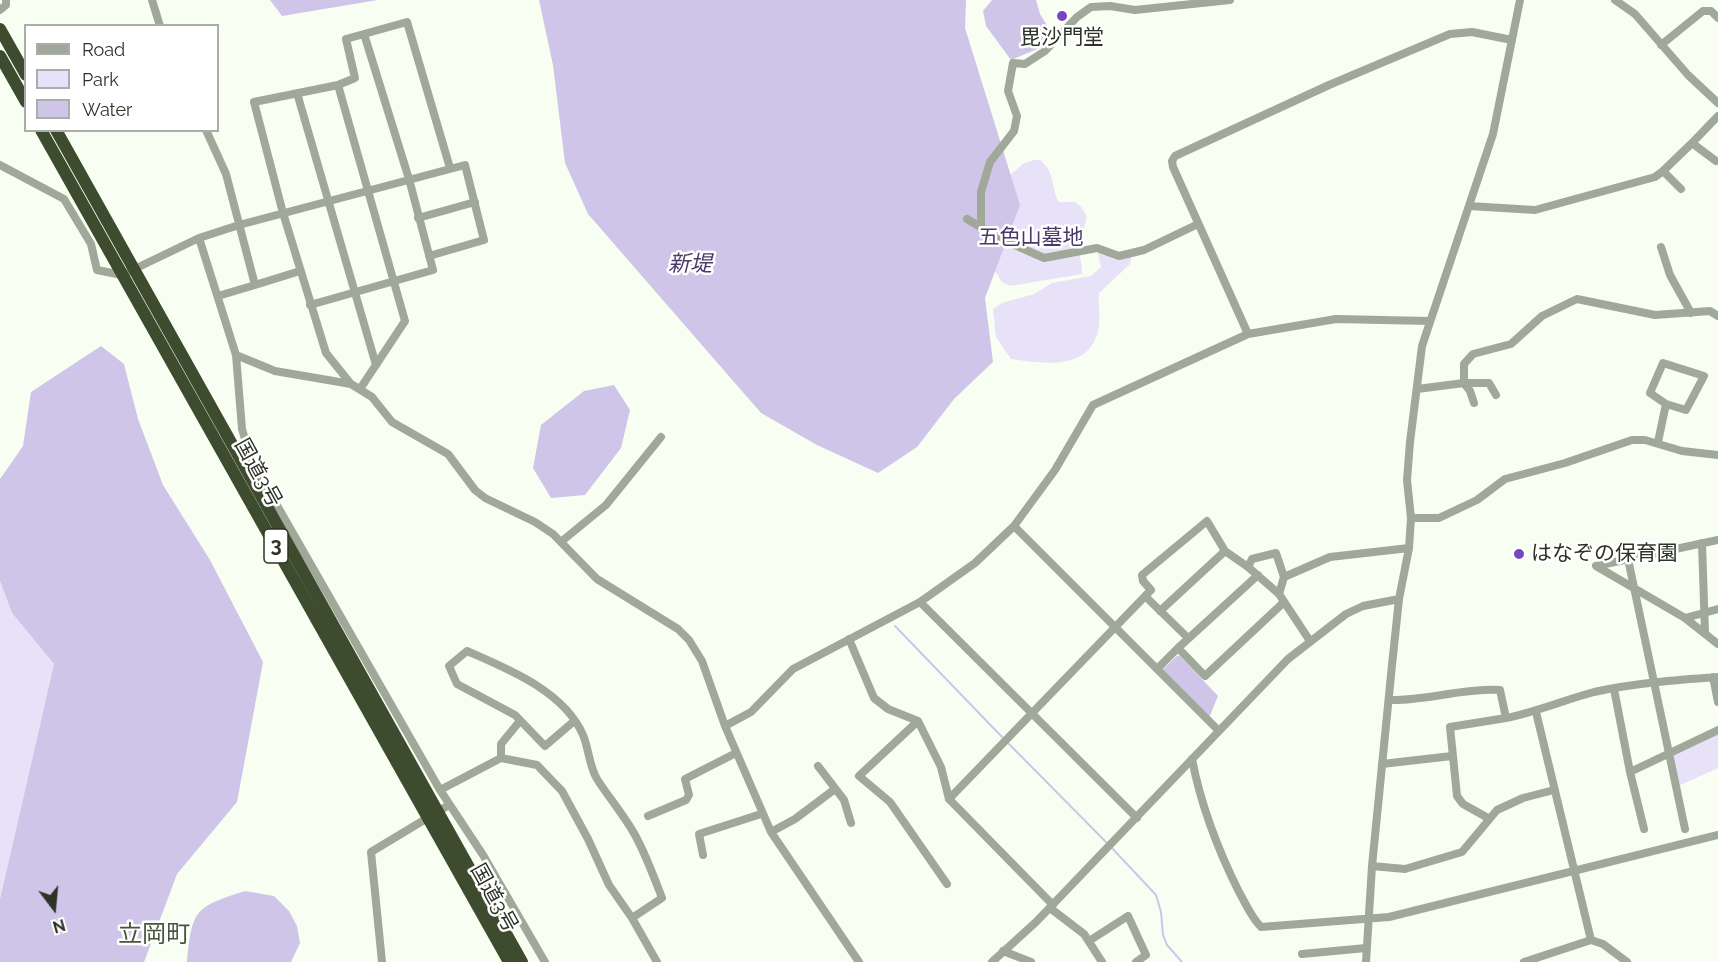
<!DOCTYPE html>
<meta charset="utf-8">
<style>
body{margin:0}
#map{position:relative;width:1718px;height:962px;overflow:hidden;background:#f8fef1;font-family:Raleway,sans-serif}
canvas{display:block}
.legend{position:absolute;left:24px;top:24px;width:195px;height:108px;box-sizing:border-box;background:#fff;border:2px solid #abada9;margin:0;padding:8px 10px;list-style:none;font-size:18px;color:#2d3327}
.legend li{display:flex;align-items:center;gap:12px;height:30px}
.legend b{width:30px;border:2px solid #abada9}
.north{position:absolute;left:24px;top:878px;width:60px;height:60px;-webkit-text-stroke:4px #fff;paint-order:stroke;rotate:164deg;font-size:16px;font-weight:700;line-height:24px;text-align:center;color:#2d3327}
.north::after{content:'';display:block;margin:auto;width:21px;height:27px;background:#2d3327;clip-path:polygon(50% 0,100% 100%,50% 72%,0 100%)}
</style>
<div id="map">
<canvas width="1718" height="962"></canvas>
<ul class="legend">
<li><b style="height:8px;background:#a0a899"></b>Road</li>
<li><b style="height:16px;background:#e8e2f9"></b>Park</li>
<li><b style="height:16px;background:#cec5e9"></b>Water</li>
</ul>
<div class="north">N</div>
</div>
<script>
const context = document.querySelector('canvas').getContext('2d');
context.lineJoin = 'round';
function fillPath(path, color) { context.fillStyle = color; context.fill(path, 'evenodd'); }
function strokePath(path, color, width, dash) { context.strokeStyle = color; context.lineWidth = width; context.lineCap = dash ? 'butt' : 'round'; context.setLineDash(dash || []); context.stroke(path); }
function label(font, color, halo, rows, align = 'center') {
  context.font = font + ' Raleway,"Noto Sans JP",sans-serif'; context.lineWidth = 5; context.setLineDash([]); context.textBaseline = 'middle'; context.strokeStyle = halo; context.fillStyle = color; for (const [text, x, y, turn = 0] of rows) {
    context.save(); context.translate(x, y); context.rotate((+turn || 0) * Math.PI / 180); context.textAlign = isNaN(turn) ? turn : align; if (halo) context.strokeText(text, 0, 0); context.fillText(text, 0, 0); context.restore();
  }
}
fillPath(new Path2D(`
 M1034,160H1040C1056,172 1050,187 1059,202H1075C1096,217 1082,226 1079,240C1077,250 1083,263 1082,274L1010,286L1002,282L988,261L1001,183L1024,163Z
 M1097,248L1119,256L1132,253L1130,264L1099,293C1098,304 1101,320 1098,331C1088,372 1042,363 1011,359L996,337L993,309L1002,303L1034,294L1052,283L1091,276L1101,267Z
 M0,581L12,613L54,664L0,899Z
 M1718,730V768L1676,787L1668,753Z`), '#e8e2f9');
fillPath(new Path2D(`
 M270,0H378L282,16Z
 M539,0H966L965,28L1020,205L985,298L993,362L954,399L917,447L878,473L817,445L761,413L588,214L565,163L553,65Z
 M101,346L124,364L138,419L163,485L210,560L263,662L237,802L177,874L144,962H0V899L54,664L12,613L0,581V479L23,446L31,392Z
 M614,385L630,410L621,448L585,495L551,498L533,468L541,425L584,391Z
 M245,891L274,896L289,911L297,926L300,943L291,962H187C192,909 195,907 245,891Z`), '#cec5e8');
fillPath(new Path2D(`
 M992,0H1036L1040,14L1054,37L1042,47L1011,60L986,26L983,11Z
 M642,188L656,192C664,206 672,222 685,231C700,240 714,245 728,256L731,275L723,286L704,296L663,283C650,256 646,226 632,199Z
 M1177,656H1180L1218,696L1209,718L1162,670Z`), '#cec5e9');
strokePath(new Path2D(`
 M895,626L1003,738
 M1007,742L1107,843
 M1111,847L1156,895L1161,912L1163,935L1167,945L1182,962`), '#cec5e9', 2);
strokePath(new Path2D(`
 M152,0L160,26
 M1615,0L1635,14L1688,75L1718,103
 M0,10L6,5V0
 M1661,45L1703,11H1711L1718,18
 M338,85L405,321L360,389
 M297,93L376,365
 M206,130L226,174L255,285L300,271
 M1716,161L1692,143L1718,116
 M0,165L64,199L91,244L97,270L122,275L199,238L239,225L465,165L484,240L429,256
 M450,168L407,22L346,39L355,78L338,85L254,102L283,213L326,353L351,384L372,397L392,422L448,454L475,490L485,498L535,522L553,534L597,579L678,629L689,640L702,661L725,726L771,832L859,962
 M1681,189L1663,171L1692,143
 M1469,206L1535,210L1655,177L1663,171
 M418,218L475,202
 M967,219L999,238L1044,258L1097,248L1119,256L1144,250L1198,224
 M981,227V192L990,162L1014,131L1017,116L1008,91L1013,63L1025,64L1045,51L1077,17L1091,7L1110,6L1135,10L1230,0
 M199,238L236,355L242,429L251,460L440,790L483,855L545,962
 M1661,247L1670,275L1691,313
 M218,296L255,285
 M310,305L433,270L409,179L364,34
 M1248,334L1173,167L1172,161L1175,156L1329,85L1450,34L1472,32L1512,40
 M236,355L275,371L351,384
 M1417,389L1464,383V364L1473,354L1511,344L1542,316L1577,299L1655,315L1710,311L1718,316
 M1474,403L1470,391L1464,383H1489L1496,395
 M1658,442L1666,404L1686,410L1704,376L1663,363L1650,393L1666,404
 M1411,518H1439L1477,500L1505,479L1565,463L1632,440H1645L1682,451L1718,455
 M1014,526L1219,731
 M1718,540L1596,566L1685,618L1718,644
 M562,541L606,505L661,437
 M1702,543L1705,633
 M1628,559L1685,829
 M1248,567L1252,559L1276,553L1284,577L1279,594
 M1258,575L1178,648L1205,676L1283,603
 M1284,577L1330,557L1409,548
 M1145,596L1188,638
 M920,602L1137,818
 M1160,611L1225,551
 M1685,618L1718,609
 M849,639L874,698L888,709L918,721L941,767L949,799
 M1157,669L1178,648
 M1713,677L1718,702
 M1614,689L1630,772
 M1389,700C1426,701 1462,688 1500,690L1506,718C1536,712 1564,700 1594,692C1635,683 1676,680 1718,677
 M1536,712L1591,940
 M918,721L859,776L890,802L947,884
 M573,722L545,746L515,715L457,684L449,666L467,651C508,669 564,691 583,735C589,749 589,766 597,779C609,798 624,815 635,835C646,855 654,877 662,898L632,918
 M725,726L751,712L793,669L920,602L975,563L1014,526L1055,470L1093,405L1248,334L1336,319L1430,321
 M501,758V744L519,722
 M1192,759C1201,806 1217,848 1239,892C1246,904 1251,917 1261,927L1389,917L1718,835
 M1382,764L1452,756
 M818,766L844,800L851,823
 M440,790L501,758L537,765L562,791L588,839L609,885L632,918L657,962
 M648,816L686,800L689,795L685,779L736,753
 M1488,818L1463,804L1457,796L1450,727L1506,718
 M1644,829L1630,772L1718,730
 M771,832L795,819L835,789
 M703,855L699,834L761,814
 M1372,866L1405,869L1462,852L1497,810L1523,798L1554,790
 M1053,905L949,799L1151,590L1143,581L1142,575L1207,521L1225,551L1248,567L1279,594L1310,641
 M1050,908L1084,934L1102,962
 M1089,941L1128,916L1146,955L1136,962
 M1003,951L1031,962
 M1302,954L1366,948
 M382,962L371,852L449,805
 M992,962L1036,922L1288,659L1346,614L1363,606L1399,599
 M1366,962L1372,866L1392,665L1399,599L1409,548L1411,518L1407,480L1410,442L1422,346L1493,134L1520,0
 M1524,962L1591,940L1603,944L1627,962`), '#a0a899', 8);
strokePath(new Path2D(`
 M0,29L26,75
 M0,56L26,102
 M41,130L509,962
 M56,130L522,962`), '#3d4b2e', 12);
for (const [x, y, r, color] of [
 [1062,16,6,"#7548c0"],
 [1519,554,6,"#7548c0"]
]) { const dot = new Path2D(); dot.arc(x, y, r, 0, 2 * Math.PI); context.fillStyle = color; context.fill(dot); strokePath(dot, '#fff', 2); }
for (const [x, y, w] of [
 [276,546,24]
]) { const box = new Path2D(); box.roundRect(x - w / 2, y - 17, w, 34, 4.5); context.fillStyle = '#fff'; context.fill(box); strokePath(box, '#2d3327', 1.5); }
label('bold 20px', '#2d3327', null, [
 ["3",276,546]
]);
label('21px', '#2d3327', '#fff', [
 ["毘沙門堂",1062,38],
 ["はなぞの保育園",1531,554,"left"]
]);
label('21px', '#483968', '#fff', [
 ["五色山墓地",1031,238]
]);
label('21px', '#2d3327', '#fff', [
 ["国道3号",258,473,61],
 ["国道3号",494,898,61]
]);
label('italic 22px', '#493b6a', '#fff', [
 ["新堤",690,264]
]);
label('24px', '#49553b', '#fff', [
 ["立岡町",154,935]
]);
</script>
